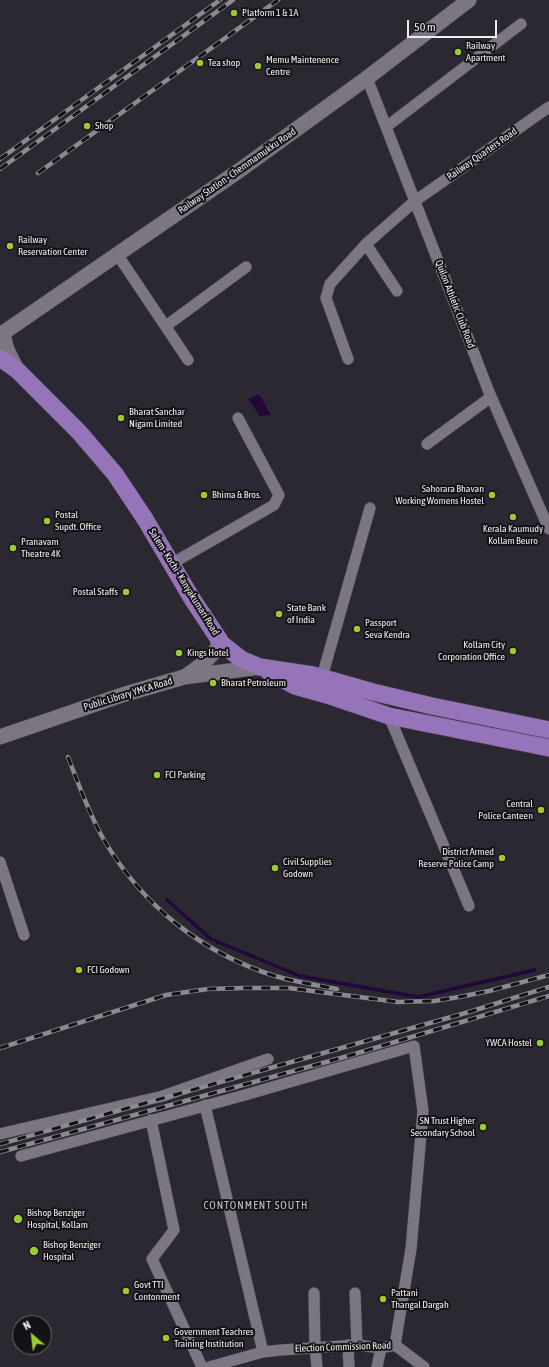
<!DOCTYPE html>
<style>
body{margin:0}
#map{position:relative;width:549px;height:1367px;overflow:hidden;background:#2c2831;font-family:"Asap Condensed",sans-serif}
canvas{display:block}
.north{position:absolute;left:12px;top:1315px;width:40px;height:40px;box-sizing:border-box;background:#141216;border:1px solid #6b696e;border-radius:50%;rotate:332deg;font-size:11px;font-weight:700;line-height:16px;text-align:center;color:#eeebf1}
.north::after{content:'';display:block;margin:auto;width:14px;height:18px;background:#9dca30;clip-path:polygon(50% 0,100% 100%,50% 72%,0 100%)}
.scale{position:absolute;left:407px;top:20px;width:90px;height:18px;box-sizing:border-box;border:2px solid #eeebf1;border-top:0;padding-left:5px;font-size:12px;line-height:14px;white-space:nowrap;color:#eeebf1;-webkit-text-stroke:3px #141216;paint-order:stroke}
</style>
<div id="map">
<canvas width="549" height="1367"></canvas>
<div class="north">N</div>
<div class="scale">50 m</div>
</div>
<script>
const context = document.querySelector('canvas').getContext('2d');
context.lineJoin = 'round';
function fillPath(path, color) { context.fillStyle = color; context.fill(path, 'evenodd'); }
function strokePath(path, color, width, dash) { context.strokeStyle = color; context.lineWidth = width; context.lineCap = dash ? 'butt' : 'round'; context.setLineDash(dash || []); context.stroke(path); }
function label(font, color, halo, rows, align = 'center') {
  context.font = font + ' "Asap Condensed",sans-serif'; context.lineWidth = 4; context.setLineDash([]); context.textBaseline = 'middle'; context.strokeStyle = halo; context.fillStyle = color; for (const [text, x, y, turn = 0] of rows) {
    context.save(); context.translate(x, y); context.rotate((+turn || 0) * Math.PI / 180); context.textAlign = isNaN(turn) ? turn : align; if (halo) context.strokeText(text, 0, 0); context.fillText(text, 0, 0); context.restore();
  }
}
fillPath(new Path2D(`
 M259,394L271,415L260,416L248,399Z`), '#23063a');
strokePath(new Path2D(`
 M167,900L211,939L300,976L418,997L535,970`), '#23063a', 3.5);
const street = new Path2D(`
 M367,78L489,392L549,529
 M386,127L521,24
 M366,244L397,291
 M117,254L188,360
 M166,326L246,267
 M348,359L326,298L330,284L366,244L415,201L549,107
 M427,444L491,397
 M171,564L274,505L279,495L238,418
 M322,677L370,508
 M389,716L469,906
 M0,862L24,935
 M205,1105L263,1352
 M151,1120L174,1230L152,1259L202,1367
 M0,1134L163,1096L268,1059
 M21,1156L245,1095L414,1046L423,1111L411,1249L395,1345
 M314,1293L315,1347L317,1367
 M355,1293L357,1345
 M348,1345L349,1367
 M209,1367L263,1352L281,1350L357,1345L381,1348L395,1345L424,1367
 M377,1367L381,1348`);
const secondary = new Path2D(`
 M4,332C3,346 11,357 17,370
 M0,335L240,170L367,78L469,0
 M186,676L203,664L217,649L219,638
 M0,737L122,695L184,677L260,667`);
const primary = new Path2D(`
 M0,358L17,370L79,432L115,474L145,519L191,597L222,644L241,659L260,667L313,675L373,692L432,706L549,730
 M269,672L295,686L327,695L389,716L549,748`);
strokePath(street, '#48454d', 12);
strokePath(secondary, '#48454d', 16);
strokePath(primary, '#48454d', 18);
strokePath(street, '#7b7681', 11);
strokePath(secondary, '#7b7681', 15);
strokePath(primary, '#9574b9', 17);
const rail = new Path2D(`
 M0,159L220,0
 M0,169L233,0
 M38,173L278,0
 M68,757C79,785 89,814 104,840C143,906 202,953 275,976C295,982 317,985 337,989
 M0,1048L166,995L208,989L244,988H289L398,1002L434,1001L459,997L489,991L549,975
 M0,1144L469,1012L549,987
 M0,1152L348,1056L549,996`);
strokePath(rail, '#8c8990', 4.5);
strokePath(rail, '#141216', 3, [9]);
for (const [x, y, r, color] of [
 [234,13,4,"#9dca30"],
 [458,52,4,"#9dca30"],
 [200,63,4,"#9dca30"],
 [258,66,4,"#9dca30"],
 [87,126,4,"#9dca30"],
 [10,246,4,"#9dca30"],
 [121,418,4,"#9dca30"],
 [204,495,4,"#9dca30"],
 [492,495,4,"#9dca30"],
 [513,517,4,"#9dca30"],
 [47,521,4,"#9dca30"],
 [13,548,4,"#9dca30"],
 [126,592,4,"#9dca30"],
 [279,614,4,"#9dca30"],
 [357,629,4,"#9dca30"],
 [513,651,4,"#9dca30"],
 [179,653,4,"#9dca30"],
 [213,683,4,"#9dca30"],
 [157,775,4,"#9dca30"],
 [541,810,4,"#9dca30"],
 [502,858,4,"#9dca30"],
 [275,868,4,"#9dca30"],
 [79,970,4,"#9dca30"],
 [540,1043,4,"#9dca30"],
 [483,1127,4,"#9dca30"],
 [18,1219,5,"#9dca30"],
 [34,1251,5,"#9dca30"],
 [126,1291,4,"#9dca30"],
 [383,1299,4,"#9dca30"],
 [166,1338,4,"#9dca30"]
]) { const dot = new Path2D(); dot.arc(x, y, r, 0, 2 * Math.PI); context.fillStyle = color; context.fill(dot); strokePath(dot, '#141216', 1.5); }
label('10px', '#eeebf1', '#141216', [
 ["Platform 1 & 1A",242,13],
 ["Railway",466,46],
 ["Apartment",466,58],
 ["Memu Maintenence",266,60],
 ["Centre",266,72],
 ["Tea shop",208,63],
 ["Shop",95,126],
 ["Railway",18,240],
 ["Reservation Center",18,252],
 ["Bharat Sanchar",129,412],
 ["Nigam Limited",129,424],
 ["Sahorara Bhavan",484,489,"right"],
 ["Working Womens Hostel",484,501,"right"],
 ["Bhima & Bros.",212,495],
 ["Postal",55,515],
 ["Supdt. Office",55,527],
 ["Kerala Kaumudy",513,529,"center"],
 ["Kollam Beuro",513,541,"center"],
 ["Pranavam",21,542],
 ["Theatre 4K",21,554],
 ["Postal Staffs",118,592,"right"],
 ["State Bank",287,608],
 ["of India",287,620],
 ["Passport",365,623],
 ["Seva Kendra",365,635],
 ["Kollam City",505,645,"right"],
 ["Corporation Office",505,657,"right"],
 ["Kings Hotel",187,653],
 ["Bharat Petroleum",221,683],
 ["FCI Parking",165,775],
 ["Central",533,804,"right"],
 ["Police Canteen",533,816,"right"],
 ["District Armed",494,852,"right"],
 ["Reserve Police Camp",494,864,"right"],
 ["Civil Supplies",283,862],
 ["Godown",283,874],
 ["FCI Godown",87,970],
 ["YWCA Hostel",532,1043,"right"],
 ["SN Trust Higher",475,1121,"right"],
 ["Secondary School",475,1133,"right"],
 ["Bishop Benziger",27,1213],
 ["Hospital, Kollam",27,1225],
 ["Bishop Benziger",43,1245],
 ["Hospital",43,1257],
 ["Govt TTI",134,1285],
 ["Contonment",134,1297],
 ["Pattani",391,1293],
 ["Thangal Dargah",391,1305],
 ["Government Teachres",174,1332],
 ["Training Institution",174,1344]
], 'left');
label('10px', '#eeebf1', '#141216', [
 ["Railway Quarters Road",482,154,-35],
 ["Railway Station - Chemmamukku Road",237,171,-35],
 ["Quilon Athletic Club Road",455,304,69],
 ["Salem - Kochi - Kanyakumari Road",184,582,58],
 ["Public Library YMCA Road",128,694,-17],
 ["Election Commission Road",343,1347,-2]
]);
context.letterSpacing = '1px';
label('11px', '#c7c2cd', '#141216', [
 ["CONTONMENT SOUTH",256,1206]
]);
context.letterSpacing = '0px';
</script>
